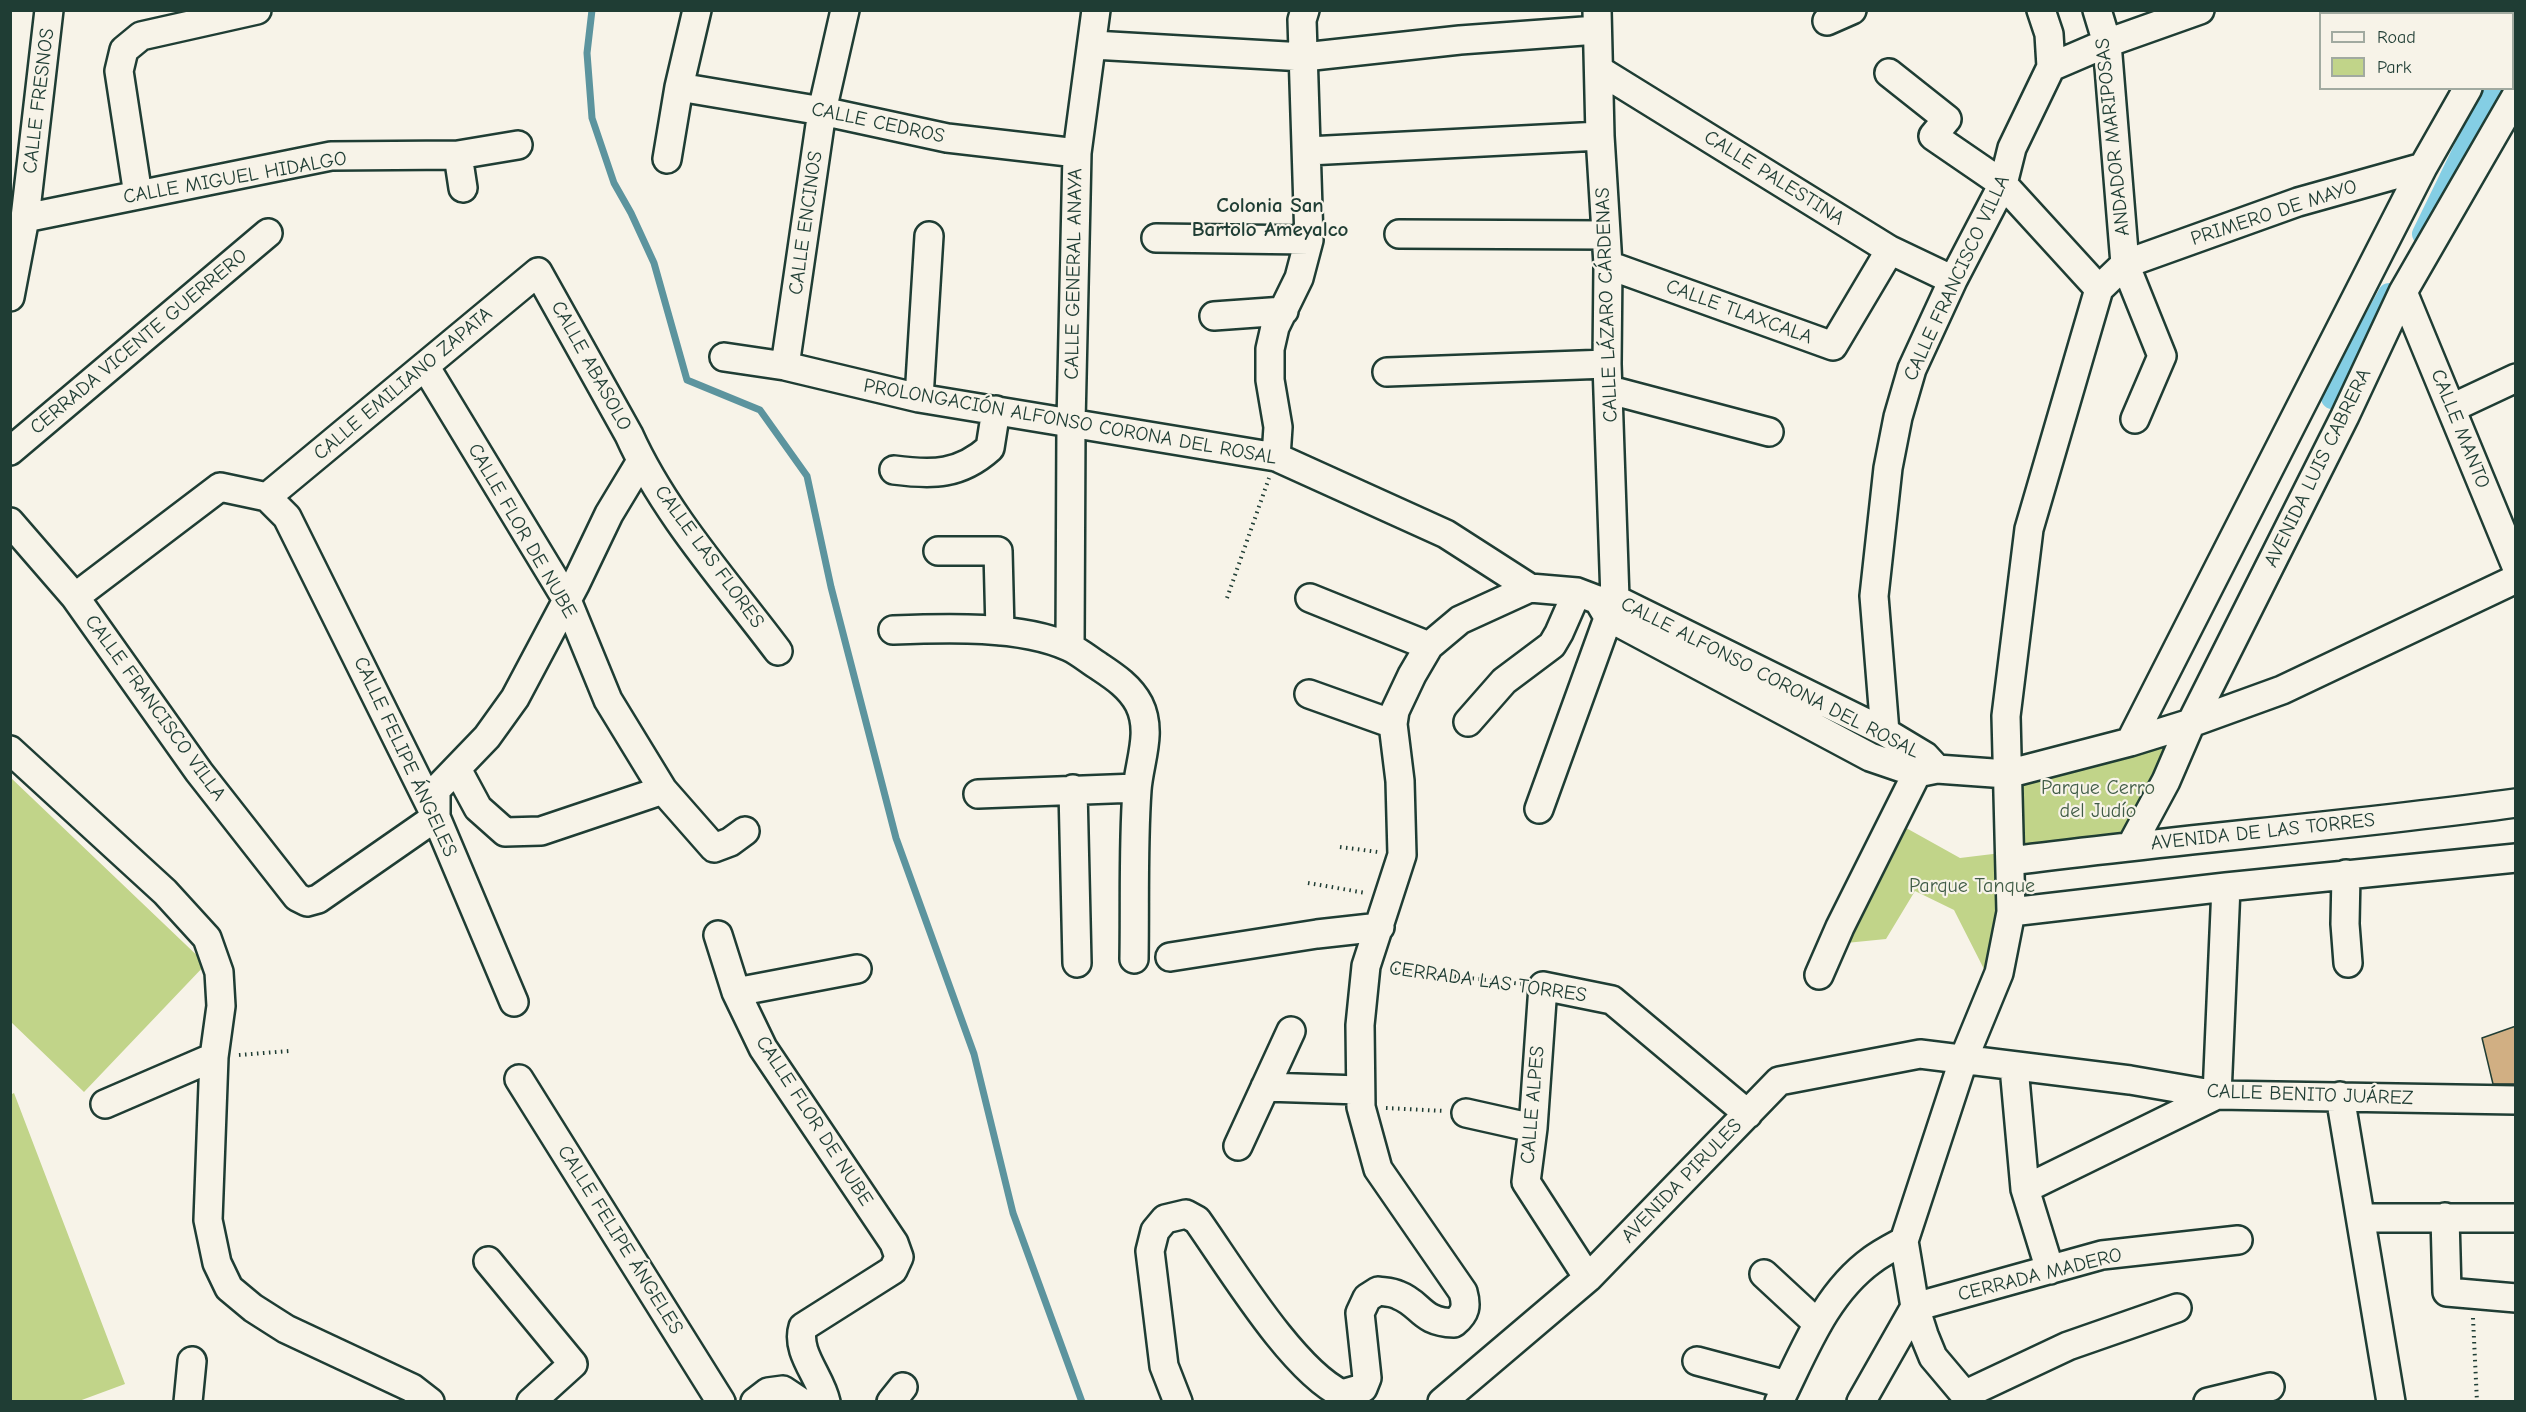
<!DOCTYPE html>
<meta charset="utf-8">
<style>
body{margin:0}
#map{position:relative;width:2526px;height:1412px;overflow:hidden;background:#f7f3e8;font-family:"Comic Neue",sans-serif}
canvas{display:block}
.frame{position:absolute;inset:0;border:12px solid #1f3d34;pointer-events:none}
.legend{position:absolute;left:2319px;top:12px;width:195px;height:78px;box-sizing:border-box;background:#f7f3e8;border:2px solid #a1aaa0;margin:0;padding:8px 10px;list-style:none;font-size:18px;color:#1f3d34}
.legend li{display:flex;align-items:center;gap:12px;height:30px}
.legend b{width:30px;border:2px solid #a1aaa0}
</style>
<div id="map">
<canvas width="2526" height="1412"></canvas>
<div class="frame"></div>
<ul class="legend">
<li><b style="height:8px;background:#f7f3e8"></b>Road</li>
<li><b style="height:16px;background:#c1d489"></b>Park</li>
</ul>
</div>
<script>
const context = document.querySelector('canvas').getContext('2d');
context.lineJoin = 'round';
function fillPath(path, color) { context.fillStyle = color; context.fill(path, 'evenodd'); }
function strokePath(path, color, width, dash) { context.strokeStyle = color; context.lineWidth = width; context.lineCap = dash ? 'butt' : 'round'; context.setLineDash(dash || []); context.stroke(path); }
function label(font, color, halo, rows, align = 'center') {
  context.font = font + ' "Comic Neue",sans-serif'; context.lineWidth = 4.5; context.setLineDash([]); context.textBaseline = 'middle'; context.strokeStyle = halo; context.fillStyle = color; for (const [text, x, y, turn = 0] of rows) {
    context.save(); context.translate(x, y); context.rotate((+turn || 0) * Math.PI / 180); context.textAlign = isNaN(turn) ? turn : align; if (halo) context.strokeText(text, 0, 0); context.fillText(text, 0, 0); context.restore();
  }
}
fillPath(new Path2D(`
 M2177,736L2124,839L2017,852L2014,778Z
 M10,777L206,964L84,1092L11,1022Z
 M1899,824L1960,858L2001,853L2003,907L1987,975L1954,910L1915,891L1886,939L1836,944Z
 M14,1093L125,1384L79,1401H11L10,1095Z`), '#c1d489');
strokePath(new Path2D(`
 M592,10L587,53L592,118L614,183L631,213L654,263L687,380L760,410L807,476L831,587L896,838L974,1054L1013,1213L1082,1402`), '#5c949e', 7);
strokePath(new Path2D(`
 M2512,49L2516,43
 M2423,234L2494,88
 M2332,398L2389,294`), '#84cee4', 22);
const building = new Path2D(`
 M2516,1026V1084H2493L2482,1038Z`);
fillPath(building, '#d1af83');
strokePath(building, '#1f3d34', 1.5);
const minor = new Path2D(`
 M2097,10L2107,43L2125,264L2162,356L2135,419
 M2511,14L2513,10
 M1827,21L1852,10
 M1093,45L1304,57L1460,40L1597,30
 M2051,67L2107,43L2200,10
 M1599,70L1890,250L1953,280
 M1889,73L1947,119L1933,136L2003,184L2099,289
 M679,87L822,111L947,138L1077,153
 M1308,151L1600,136
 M458,155L463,188
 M667,159L679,87L697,10
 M138,195L119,71L124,50L141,36L257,10
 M25,218L331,156L458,155L518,145
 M1399,234L1606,235
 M1156,238L1309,240
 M1608,265L1833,346L1890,250
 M2403,292L2516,566
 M10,297L25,218L49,10
 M1214,316L1284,311
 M724,357L785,366L919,398L1276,457L1446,534L1530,588
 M425,366L567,600L608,700L663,790L714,848L730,842L745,831
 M785,366L822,111L845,10
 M1387,372L1607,364
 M1610,390L1769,432
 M919,398L929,236
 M2452,408L2516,378
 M10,451L268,233
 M1276,457L1278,427L1270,380V349L1275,327L1299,278L1309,240L1302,20L1305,10
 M894,470C933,475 960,475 990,448L996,410
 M267,497L538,272L629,435C664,513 727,583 778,651
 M10,522L75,597L199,772L297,897L307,902L318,899L436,817V790L487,737L515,698L575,585L609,514L641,461
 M938,551H998L1000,631
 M75,597L220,487L267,497L287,517L436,817L514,1002
 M1310,598L1429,646
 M1598,600L1608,617L1870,757L1917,773L1937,769L2007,774L2130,742L2191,723L2282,690L2516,579
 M893,630C945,628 1021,625 1069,647C1080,652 1090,661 1100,667C1115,677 1130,687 1139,704C1153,732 1139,762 1137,790C1133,846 1135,903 1134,959
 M1070,647L1071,423L1077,153L1096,10
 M1309,694L1393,724
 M1468,722L1504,681L1552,645L1559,633L1577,592
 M1885,732L1874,596L1888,468L1898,417L1912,369L1953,280L2003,184L2012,148L2051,67L2049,34L2041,10
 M2130,742L2380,251L2423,167L2468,88
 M10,750L165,892L207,938L219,972L221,1006L214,1057L208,1220L217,1263L229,1288L253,1308L286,1329L412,1388L430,1402
 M457,769L478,808L505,832L541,831L663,790
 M1073,789L1077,963
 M978,794L1137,788
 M1539,809L1615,599L1607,364L1608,265L1600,136L1597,10
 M2131,846L2166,781L2191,723L2345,416L2403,292L2516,96
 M2011,861C2179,839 2348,826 2516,803
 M2346,874L2345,924L2348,963
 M2011,912L2226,887L2516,858
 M718,935L736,992L763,1048L894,1243L899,1257L893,1270L803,1327C795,1352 821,1377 826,1402
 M1170,957L1317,934L1380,927
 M1819,975L1840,927L1917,773
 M736,992L857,969
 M2014,1067L2025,1189L2050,1270
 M519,1079L721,1402
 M1265,1087L1360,1090
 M2340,1096L2391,1402
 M105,1104L214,1057
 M1466,1113L1533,1128
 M1238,1146L1291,1031
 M2025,1189L2217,1095L2226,887
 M2445,1217L2447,1292L2516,1298
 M2361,1218H2516
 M488,1261L573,1364L531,1402
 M1764,1274L1818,1324
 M1588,1278L1526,1182L1533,1128L1543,986L1612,1000L1748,1114
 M1915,1307L2102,1255L2238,1240
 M1697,1361L1787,1385
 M1964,1395L2068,1346L2177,1308
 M188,1402L192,1361
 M755,1402L768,1392L783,1390L801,1402
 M891,1402L903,1387
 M1178,1402L1164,1366L1150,1251L1155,1231L1165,1219L1186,1214L1197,1220C1231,1268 1292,1370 1342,1394L1363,1388L1367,1378L1360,1313L1367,1298L1378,1291C1384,1292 1392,1292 1398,1295C1422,1304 1420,1322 1454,1323C1466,1313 1467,1306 1463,1292L1378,1169L1361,1107L1360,1025L1366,966L1402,855L1400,781L1393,724L1395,711L1412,675L1429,646L1460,620L1530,588L1577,592L1598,600L1615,599L1885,732L1925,756L1937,769
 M1442,1402L1588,1278L1779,1081L1920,1054L2130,1080L2217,1095L2516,1100
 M1779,1402C1804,1352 1825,1294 1872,1260C1881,1253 1893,1247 1904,1241
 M1861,1402L1915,1307
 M1971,1402L1933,1357L1924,1335L1915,1307L1904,1241L1964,1058L1999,973L2011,912L2006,716L2029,529L2099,289L2125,264L2298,202L2423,167
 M2208,1402L2270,1387`);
strokePath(minor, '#1f3d34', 32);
strokePath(new Path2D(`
 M1227,598L1269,478
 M1340,847L1378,852
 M1308,883L1366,893
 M1389,969L1522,984
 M239,1055L289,1051
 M1386,1108L1444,1111
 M2473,1318L2477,1402`), '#1f3d34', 4, [1.5, 4.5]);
strokePath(minor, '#f7f3e8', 27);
label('20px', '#1f3d34', '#f7f3e8', [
 ["CALLE FRESNOS",39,101,-83],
 ["CALLE CEDROS",878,123,12],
 ["ANDADOR MARIPOSAS",2113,137,-96],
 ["CALLE MIGUEL HIDALGO",235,178,-10],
 ["CALLE PALESTINA",1774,178,32],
 ["PRIMERO DE MAYO",2274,213,-18],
 ["CALLE ENCINOS",806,223,-82],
 ["CALLE GENERAL ANAYA",1074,274,-89],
 ["CALLE FRANCISCO VILLA",1957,278,-65],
 ["CALLE LÁZARO CÁRDENAS",1607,305,-92],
 ["CALLE TLAXCALA",1739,312,20],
 ["CERRADA VICENTE GUERRERO",139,342,-40],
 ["CALLE ABASOLO",591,366,61],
 ["CALLE EMILIANO ZAPATA",403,384,-40],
 ["PROLONGACIÓN ALFONSO CORONA DEL ROSAL",1070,422,10],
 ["CALLE MANTO",2460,429,68],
 ["AVENIDA LUIS CABRERA",2318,468,-64],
 ["CALLE FLOR DE NUBE",522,531,60],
 ["CALLE LAS FLORES",709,557,54],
 ["CALLE ALFONSO CORONA DEL ROSAL",1770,678,27],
 ["CALLE FRANCISCO VILLA",155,708,54],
 ["CALLE FELIPE ÁNGELES",405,757,65],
 ["AVENIDA DE LAS TORRES",2263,832,-6],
 ["CERRADA LAS TORRES",1488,982,8],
 ["CALLE BENITO JUÁREZ",2310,1095,2],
 ["CALLE ALPES",1533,1105,-85],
 ["CALLE FLOR DE NUBE",814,1121,57],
 ["AVENIDA PIRULES",1682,1181,-46],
 ["CALLE FELIPE ÁNGELES",620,1240,58],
 ["CERRADA MADERO",2040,1275,-14]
]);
label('20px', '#3f5b45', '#f7f3e8', [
 ["Parque Cerro",2098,788],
 ["del Judío",2098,811],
 ["Parque Tanque",1972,886]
]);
label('bold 21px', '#1f3d34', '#f7f3e8', [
 ["Colonia San",1270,206],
 ["Bartolo Ameyalco",1270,230]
]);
</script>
